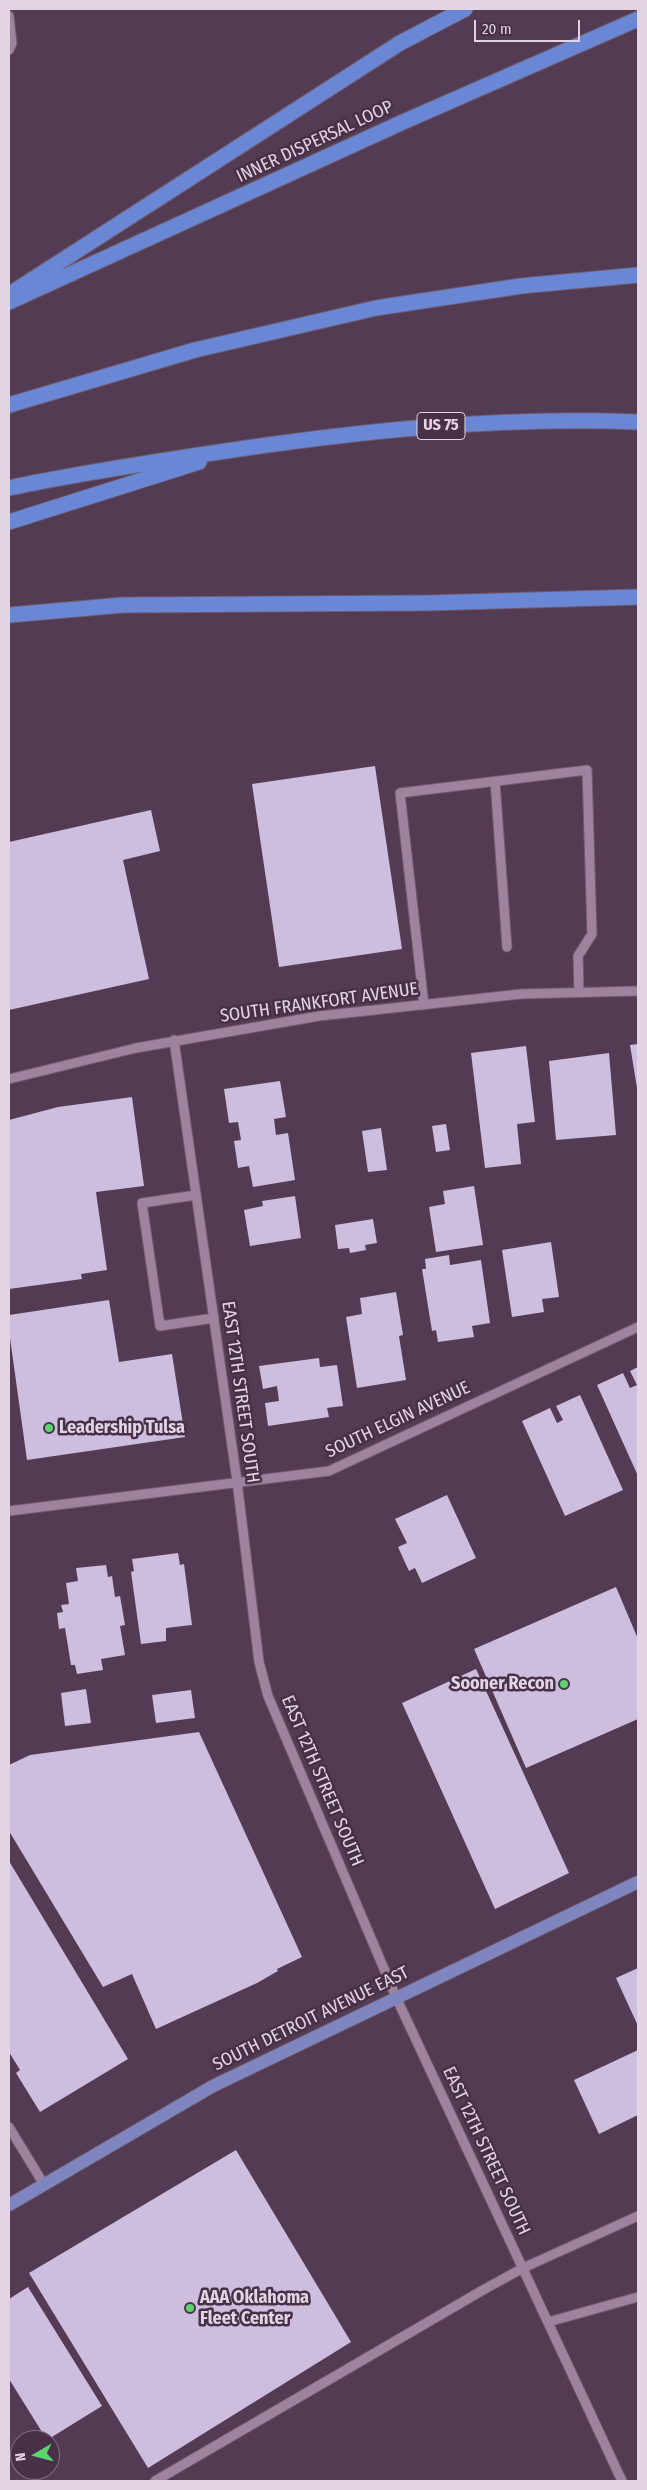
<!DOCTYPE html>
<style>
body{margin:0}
#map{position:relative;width:647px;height:2490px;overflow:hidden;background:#533b53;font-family:"Fira Sans Condensed",sans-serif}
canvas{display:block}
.frame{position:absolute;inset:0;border:10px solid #e3d4e3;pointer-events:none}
.north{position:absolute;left:10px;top:2430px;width:50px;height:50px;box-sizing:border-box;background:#483148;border:1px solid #867286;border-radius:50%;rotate:262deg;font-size:14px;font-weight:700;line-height:20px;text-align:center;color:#e3d4e3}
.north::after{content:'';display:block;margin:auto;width:18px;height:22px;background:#5ad56f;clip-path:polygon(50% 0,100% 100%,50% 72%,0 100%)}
.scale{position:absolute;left:474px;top:20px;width:106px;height:22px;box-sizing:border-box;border:2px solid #e3d4e3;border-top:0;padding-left:6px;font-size:15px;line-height:18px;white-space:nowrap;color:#e3d4e3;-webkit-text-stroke:4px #483148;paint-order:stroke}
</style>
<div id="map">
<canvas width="647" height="2490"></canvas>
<div class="frame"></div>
<div class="north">N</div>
<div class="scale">20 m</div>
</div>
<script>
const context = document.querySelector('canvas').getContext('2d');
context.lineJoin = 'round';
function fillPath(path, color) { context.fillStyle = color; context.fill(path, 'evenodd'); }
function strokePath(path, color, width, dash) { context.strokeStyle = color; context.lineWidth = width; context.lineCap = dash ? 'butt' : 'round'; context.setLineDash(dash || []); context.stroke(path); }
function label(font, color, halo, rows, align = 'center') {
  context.font = font + ' "Fira Sans Condensed",sans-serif'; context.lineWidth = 5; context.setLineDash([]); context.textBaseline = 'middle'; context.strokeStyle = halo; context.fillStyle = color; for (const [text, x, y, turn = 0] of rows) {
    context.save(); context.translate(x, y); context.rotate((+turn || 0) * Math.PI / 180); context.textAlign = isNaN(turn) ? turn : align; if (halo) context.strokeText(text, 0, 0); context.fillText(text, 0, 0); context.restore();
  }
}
fillPath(new Path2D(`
 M375,766L402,949L279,967L252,784Z
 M151,810L160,851L123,860L149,979L9,1010V842Z
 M638,1044V1088H637L630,1045Z
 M526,1046L535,1122L517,1124L521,1164L485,1168L471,1053Z
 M609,1053L616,1135L556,1140L549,1061Z
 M280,1081L286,1117L274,1119L276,1135L288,1133L295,1180L253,1187L249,1166L238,1168L234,1141L241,1140L238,1122L229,1123L224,1089Z
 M132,1097L144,1186L96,1192L107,1270L81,1274L82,1279L9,1289V1120L58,1107Z
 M446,1124L450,1150L436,1152L432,1126Z
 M381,1128L387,1170L368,1172L362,1131Z
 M474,1186L483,1245L436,1252L429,1207L445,1204L443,1191Z
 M295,1196L301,1238L250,1246L244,1210L263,1206L262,1201Z
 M373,1219L377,1243L365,1245L366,1250L350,1253L349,1248L338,1249L335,1225Z
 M551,1242L559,1297L542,1299L544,1312L512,1317L502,1250Z
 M449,1255L450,1265L481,1260L490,1323L472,1326L474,1337L438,1342L436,1330L432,1331L422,1269H426L425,1259Z
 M396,1292L403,1335L399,1336L406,1380L357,1388L346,1317L362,1314L360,1298Z
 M109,1300L119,1362L172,1354L185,1437L27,1460L9,1331V1315Z
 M319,1358L320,1367L337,1365L343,1406L327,1408L329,1417L268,1426L265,1403L279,1401L277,1386L263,1389L259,1366Z
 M638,1367V1476L597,1385L623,1373L630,1388L637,1385L630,1371Z
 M580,1395L623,1490L565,1516L522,1421L550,1408L557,1423L563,1420L556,1406Z
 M447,1495L476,1558L422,1583L415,1568L409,1571L398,1547L407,1543L395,1519Z
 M178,1553L180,1565L184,1564L192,1625L166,1628V1641L141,1644L131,1572L134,1571L132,1559Z
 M106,1565L108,1577L112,1576L115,1597L120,1596L125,1625L120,1626L125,1655L101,1659L103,1670L77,1674L75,1665H71L65,1628L59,1629L57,1613L63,1612L61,1605L69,1604L66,1583L78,1581L76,1568Z
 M616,1587L638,1639V1719L526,1768L474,1649Z
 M476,1669L569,1873L495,1909L402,1703Z
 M86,1689L91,1723L65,1726L61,1693Z
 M191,1690L195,1718L156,1723L152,1695Z
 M199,1732L302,1957L277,1969L278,1971L257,1983L156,2029L132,1974L103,1987L9,1831V1765L30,1755Z
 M9,1861L128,2059L40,2112L16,2073L20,2070L9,2052Z
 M638,1968V2026L616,1978Z
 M638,2050V2115L599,2134L574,2080Z
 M236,2150L351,2342L148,2468L29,2273Z
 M28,2287L102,2406L47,2440L9,2379V2299Z`), '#cdbddf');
const minor = new Path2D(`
 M9,16L12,43L9,50
 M495,781L507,947
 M424,1005L400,793L587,770L592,934L578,956L579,992
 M174,1040L237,1481L259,1662L268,1696L396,1997L622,2481
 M9,1079L136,1048L319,1016L521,994L638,991
 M196,1195L142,1203L160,1326L214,1318
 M9,1511L329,1471L638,1327
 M9,2127L43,2183
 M548,2322L638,2297
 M155,2481L483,2290L523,2268L638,2216`);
const major = new Path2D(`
 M9,2205L213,2086L638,1882`);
const highway = new Path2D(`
 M13,292L400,43L465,9
 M9,302L403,122L638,19
 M9,405L195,350L376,308L521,286L638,275
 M9,488C74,474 140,464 206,454C349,432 494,416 638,422
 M9,522L199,462
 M9,615L123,605L427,603L638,597`);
strokePath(minor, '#6f5b6f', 11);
strokePath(major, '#6f5b6f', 14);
strokePath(highway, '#6f5b6f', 17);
strokePath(minor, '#9f839e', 9);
strokePath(major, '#7f85be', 12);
strokePath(highway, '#6987d4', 15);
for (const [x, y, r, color] of [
 [49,1428,5,"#5ad56f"],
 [564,1684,5,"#5ad56f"],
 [190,2308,5,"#5ad56f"]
]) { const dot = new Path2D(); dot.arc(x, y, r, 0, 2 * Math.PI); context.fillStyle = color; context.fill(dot); strokePath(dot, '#483148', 2); }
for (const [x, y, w] of [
 [441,426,48]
]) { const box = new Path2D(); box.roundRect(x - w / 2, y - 13.5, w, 27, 4); context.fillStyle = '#483148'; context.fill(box); strokePath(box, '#e3d4e3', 1); }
label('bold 16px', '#e3d4e3', null, [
 ["US 75",441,426]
]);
label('18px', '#e3d4e3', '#483148', [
 ["INNER DISPERSAL LOOP",315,142,-25],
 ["SOUTH FRANKFORT AVENUE",319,1003,-8],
 ["EAST 12TH STREET SOUTH",240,1392,82],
 ["SOUTH ELGIN AVENUE",398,1420,-25],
 ["EAST 12TH STREET SOUTH",322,1781,67],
 ["SOUTH DETROIT AVENUE EAST",311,2019,-26],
 ["EAST 12TH STREET SOUTH",486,2151,65]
]);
label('bold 18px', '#e3d4e3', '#483148', [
 ["Leadership Tulsa",59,1428],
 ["Sooner Recon",554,1684,"right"],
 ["AAA Oklahoma",200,2298],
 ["Fleet Center",200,2319]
], 'left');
</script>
